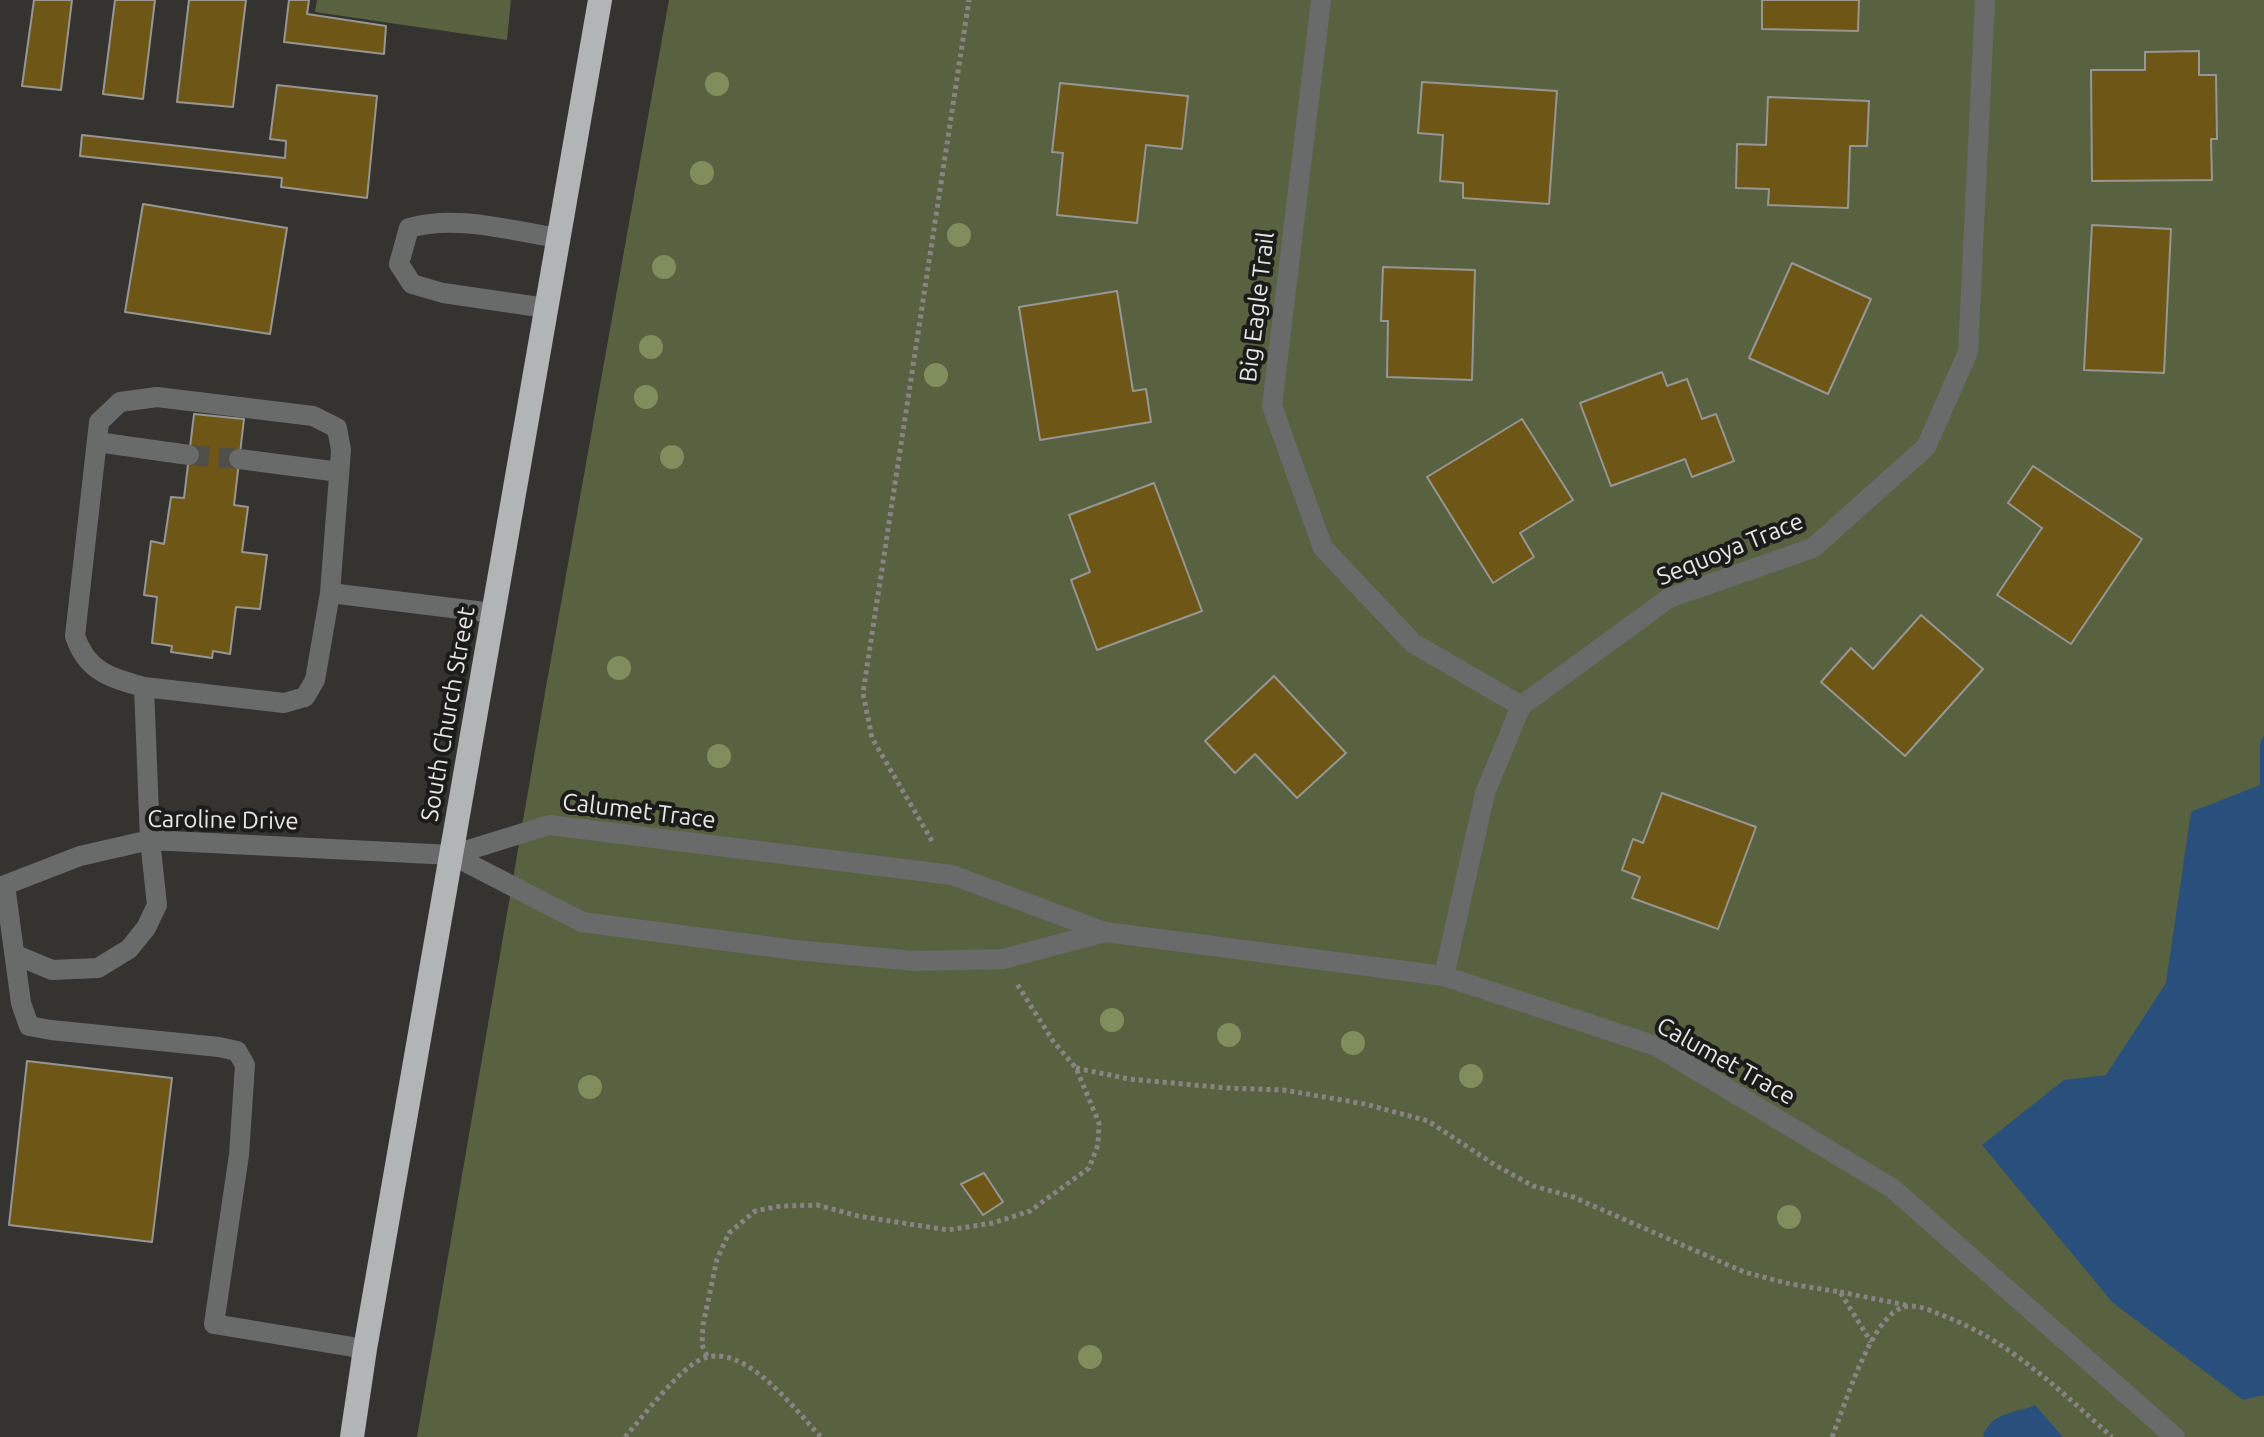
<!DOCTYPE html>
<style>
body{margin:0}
canvas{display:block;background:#343330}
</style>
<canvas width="2264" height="1437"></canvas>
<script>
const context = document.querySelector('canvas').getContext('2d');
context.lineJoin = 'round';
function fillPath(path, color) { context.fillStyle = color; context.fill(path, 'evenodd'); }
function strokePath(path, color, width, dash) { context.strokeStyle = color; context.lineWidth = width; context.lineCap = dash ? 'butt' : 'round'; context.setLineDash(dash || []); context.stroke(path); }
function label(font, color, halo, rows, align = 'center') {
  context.font = font + ' Ubuntu,sans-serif'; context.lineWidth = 8; context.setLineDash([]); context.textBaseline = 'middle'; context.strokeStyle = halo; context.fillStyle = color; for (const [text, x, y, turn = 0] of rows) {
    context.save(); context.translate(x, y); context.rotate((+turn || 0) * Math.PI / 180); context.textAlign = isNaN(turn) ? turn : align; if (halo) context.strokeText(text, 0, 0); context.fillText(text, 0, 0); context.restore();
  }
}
fillPath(new Path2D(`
 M317,0H511L507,40L315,12Z
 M669,0H2264V1437H417L546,687Z`), '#586241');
fillPath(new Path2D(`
 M2264,735V1395L2243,1400L2113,1303L1982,1145L2064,1080L2106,1075L2166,983L2191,812L2260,785V743Z
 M2035,1405L2063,1437H1983C1990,1412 2014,1414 2035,1405Z`), '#29507c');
const building = new Path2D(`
 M34,0H72L61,90L22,86Z
 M115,0H155L143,99L103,94Z
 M189,0H246L233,107L177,102Z
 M289,0H309L307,14L386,26L384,54L284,42Z
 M1762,0H1859L1858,31L1762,29Z
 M2199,51V75H2216L2217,139H2211L2212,180L2092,181L2091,70H2145V52Z
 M1422,82L1557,91L1549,204L1463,198V183L1440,181L1443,135L1418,133Z
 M1060,83L1188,96L1182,149L1146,145L1137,223L1057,215L1063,153L1052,152Z
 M277,85L377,96L367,198L281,187L282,178L80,156L82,135L285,158L286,141L270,139Z
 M1768,97L1869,101L1867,146H1850L1848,208L1768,205L1769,189L1736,188L1737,144L1766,145Z
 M143,204L287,228L270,334L125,312Z
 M2092,225L2171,229L2164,373L2084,370Z
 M1792,263L1871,299L1828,394L1749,358Z
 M1383,267L1475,270L1472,380L1387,377L1388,321H1381Z
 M1117,291L1133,391L1146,389L1151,422L1040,440L1019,307Z
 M1662,372L1667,386L1687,379L1702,419L1716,414L1734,461L1692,477L1685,459L1611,486L1580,403Z
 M194,414L244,419L234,505L248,507L242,552L267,555L260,609L236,607L230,654L213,651L212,658L171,652L172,646L152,643L157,597L144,595L151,541L164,544L171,497L184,498Z
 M1522,419L1573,500L1520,533L1534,557L1493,583L1427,477Z
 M2033,466L2142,539L2071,644L1997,595L2042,528L2008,503Z
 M1154,483L1202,611L1097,650L1071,580L1090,572L1069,515Z
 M1921,615L1983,669L1905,756L1821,682L1851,648L1873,669Z
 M1274,676L1346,753L1297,798L1255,754L1235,773L1205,741Z
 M1662,793L1756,827L1718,929L1632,898L1640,877L1622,870L1633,839L1643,843Z
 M27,1061L172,1078L152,1242L9,1225Z
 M984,1173L1003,1202L983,1215L961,1184Z`);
fillPath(building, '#6e5716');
strokePath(building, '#979694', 2);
strokePath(new Path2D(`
 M189,455L239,459`), '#4f4e4b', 20, [20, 10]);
strokePath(new Path2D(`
 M932,841L872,738L863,693L969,0
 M1076,1068L1129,1079L1227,1088L1284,1090L1365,1104L1428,1121L1495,1165L1533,1186L1573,1197L1744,1272L1790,1284L1840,1292L1871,1342
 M1840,1292L1906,1305
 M707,1356L702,1345L703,1325L717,1259L729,1233L755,1211L781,1206L817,1205L858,1216L948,1230L993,1223L1030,1211L1089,1168L1098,1145L1099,1123L1076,1068L1053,1041L1017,984
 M625,1437C644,1415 670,1381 693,1364C737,1331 793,1408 821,1437
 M1832,1437C1845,1405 1869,1324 1899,1309C1911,1302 1927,1309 1939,1314C2008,1339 2058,1389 2112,1437`), '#868583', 5, [4, 4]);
strokePath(new Path2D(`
 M1321,0L1272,406L1323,548L1413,643L1521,706
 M546,308L443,293L412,284L399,264L409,228C457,214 510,231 559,238
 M97,442L189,455
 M239,459L339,472
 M144,687C111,678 87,672 75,636L99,422L120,402L157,397L313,416L337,428L341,450L330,593
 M452,855L582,922L795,950L915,961L1003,959L1105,932
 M5,885L21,1003L29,1026L51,1030L219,1047L237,1051L245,1065L239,1155L214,1324L365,1349
 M0,887L80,856L150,840L452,855L549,825L952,875L1105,932L1444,976L1656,1046L1892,1188L2175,1437
 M16,955L52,970L98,968L129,949L146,928L157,905L150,840L144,687L284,703L305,697L315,680L330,593L493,613
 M1444,976L1485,793L1521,706L1669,598L1813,548L1926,447L1968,352L1985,0`), '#696a6a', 20);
strokePath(new Path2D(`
 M352,1437L365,1349L600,0`), '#b2b5b6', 24);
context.fillStyle = '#808d5c';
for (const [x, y] of [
 [717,84],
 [702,173],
 [959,235],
 [664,267],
 [651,347],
 [936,375],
 [646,397],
 [672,457],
 [619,668],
 [719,756],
 [1112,1020],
 [1229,1035],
 [1353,1043],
 [1471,1076],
 [590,1087],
 [1789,1217],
 [1090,1357]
]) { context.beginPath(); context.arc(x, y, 12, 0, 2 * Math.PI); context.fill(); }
label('24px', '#e7e6e5', '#1b1b19', [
 ["Big Eagle Trail",1257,307,-83],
 ["Sequoya Trace",1730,549,-22],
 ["South Church Street",448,714,-80],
 ["Calumet Trace",639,811,7],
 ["Caroline Drive",223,820,1],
 ["Calumet Trace",1726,1061,29]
]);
</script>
